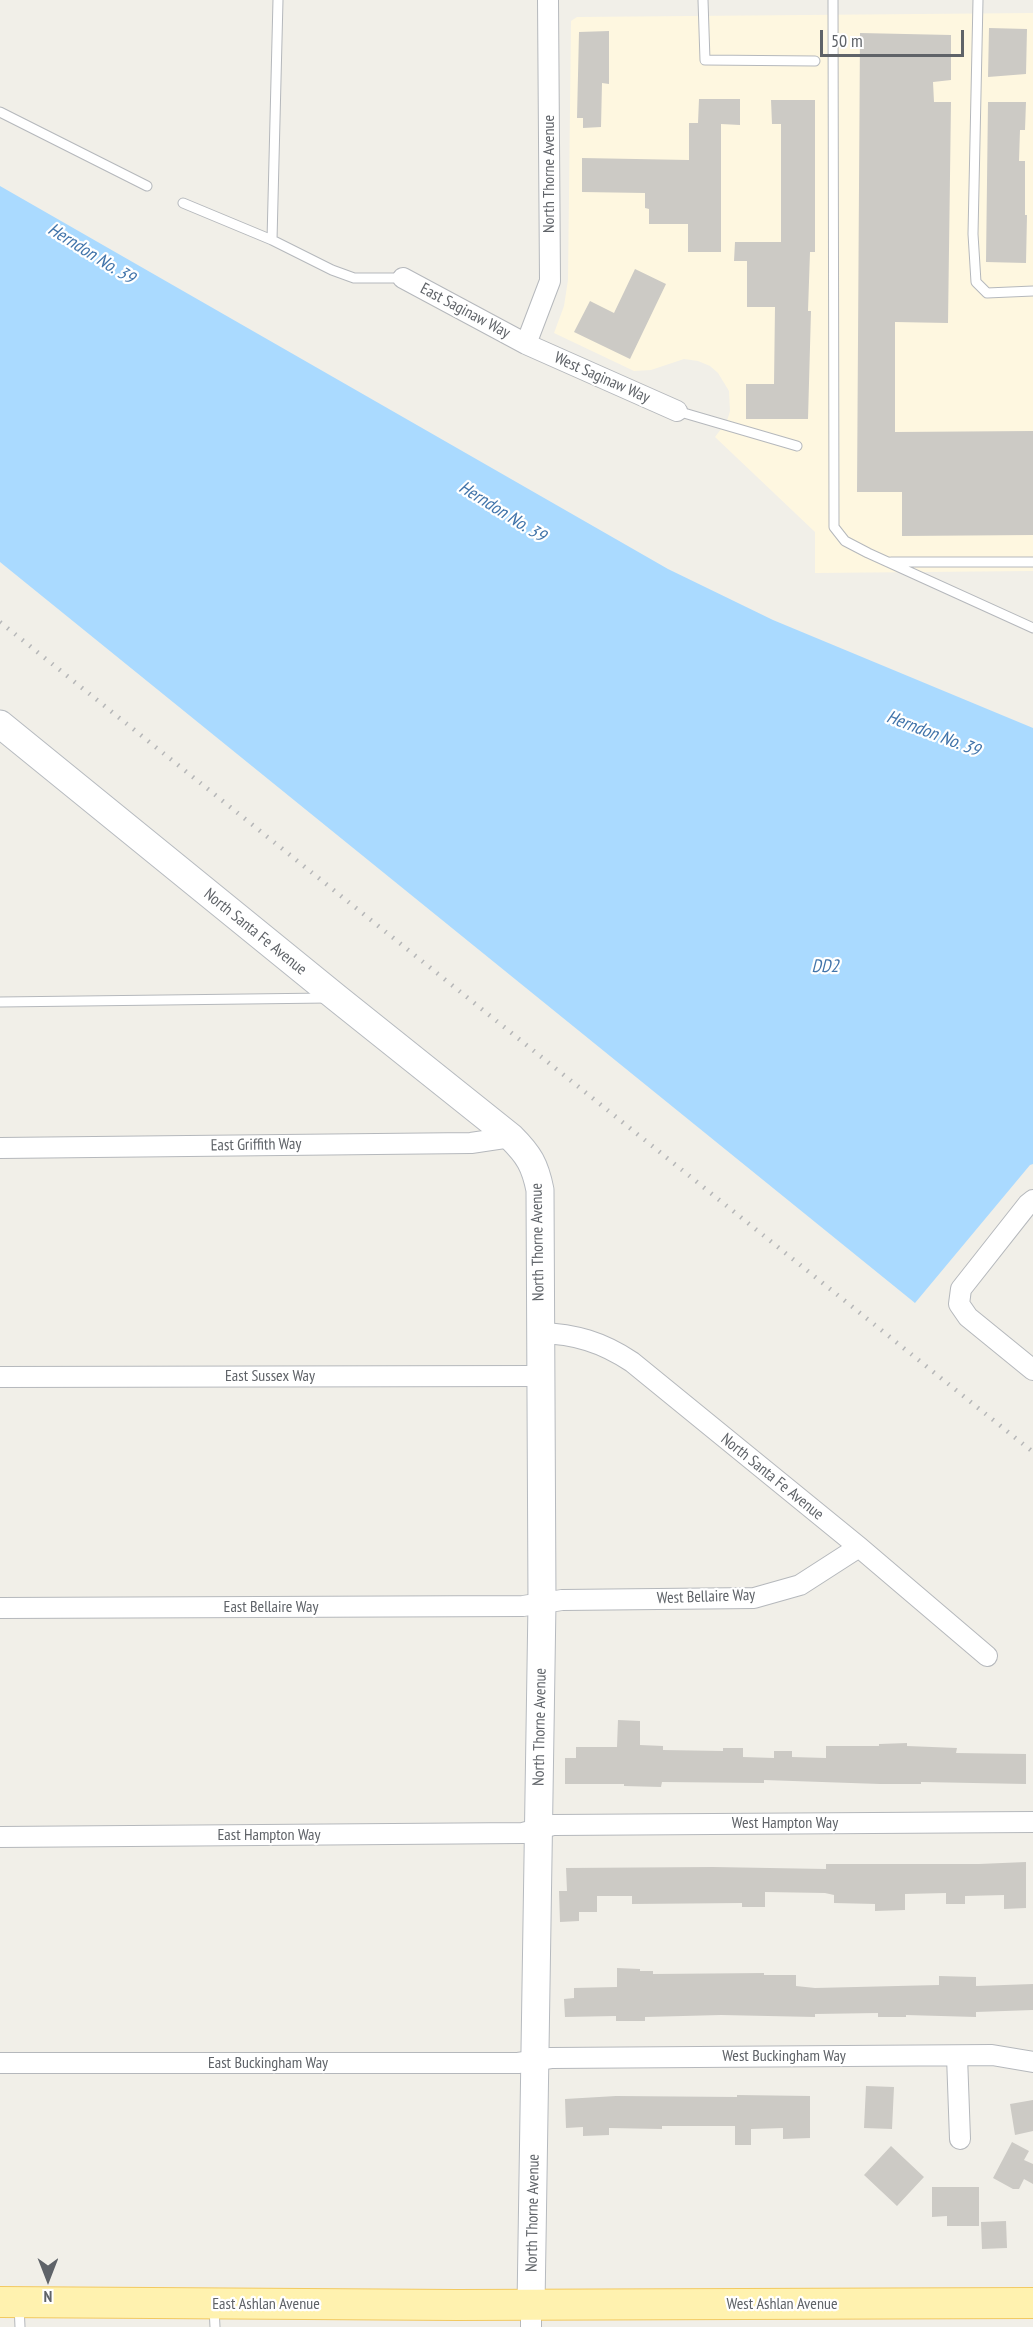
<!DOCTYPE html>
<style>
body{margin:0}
#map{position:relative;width:1033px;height:2327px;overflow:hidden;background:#f1efe8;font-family:"PT Sans Narrow",sans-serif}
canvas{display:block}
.north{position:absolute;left:18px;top:2249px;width:60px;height:60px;-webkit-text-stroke:4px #fff;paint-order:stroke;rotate:180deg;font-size:16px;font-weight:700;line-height:24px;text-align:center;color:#5f6368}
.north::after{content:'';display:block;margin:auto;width:21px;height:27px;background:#5f6368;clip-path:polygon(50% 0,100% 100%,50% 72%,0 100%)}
.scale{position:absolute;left:820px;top:30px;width:144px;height:27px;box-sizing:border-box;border:3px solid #5f6368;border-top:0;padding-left:8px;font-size:18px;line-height:21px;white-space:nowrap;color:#5f6368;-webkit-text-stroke:4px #fff;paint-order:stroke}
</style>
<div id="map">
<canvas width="1033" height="2327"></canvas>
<div class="north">N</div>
<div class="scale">50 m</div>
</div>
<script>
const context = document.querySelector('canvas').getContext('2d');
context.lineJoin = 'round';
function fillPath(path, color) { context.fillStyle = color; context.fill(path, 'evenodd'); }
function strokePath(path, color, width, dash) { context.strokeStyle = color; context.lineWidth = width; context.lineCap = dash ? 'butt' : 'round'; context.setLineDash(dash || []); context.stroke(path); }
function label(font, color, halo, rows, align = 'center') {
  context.font = font + ' "PT Sans Narrow",sans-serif'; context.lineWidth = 4.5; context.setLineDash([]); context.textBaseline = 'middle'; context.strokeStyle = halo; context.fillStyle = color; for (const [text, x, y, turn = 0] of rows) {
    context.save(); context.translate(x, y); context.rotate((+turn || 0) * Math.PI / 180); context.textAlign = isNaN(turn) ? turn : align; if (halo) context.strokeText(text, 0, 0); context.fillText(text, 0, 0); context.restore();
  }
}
fillPath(new Path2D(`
 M1033,13V571L815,573V532L715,437L727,421L730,411L729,391L718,373L710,366L698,361L684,359L651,370L634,371L554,333L564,306L568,280L571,21L577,17Z`), '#fef7e0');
fillPath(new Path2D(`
 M0,186L668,569L773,620L1033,728V1164L1030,1165L915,1303L0,562Z`), '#aadaff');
fillPath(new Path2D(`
 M989,28L1027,29L1026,74L988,77Z
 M609,31V84L602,83L601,127L583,128V118H577L579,32Z
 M860,33L951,35V80L933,82L934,102H951L948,323L895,322V432L1033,431V535L902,536V492H857Z
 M699,99H740V125L721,124V252H688V224H649V209L645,208V193L582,192V158L689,160V123H698Z
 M771,100H815V252H810L808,311H811L808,419H746V384H774L775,307H747V261H734L735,242H781V124H772Z
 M988,102H1026L1025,130H1020L1019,161H1025V215H1027L1026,263L986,262Z
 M635,269L666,284L630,359L574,332L590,301L614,313Z
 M618,1720L640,1721V1745L663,1746V1750L723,1751V1748H743V1757L774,1758V1751H792V1757L826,1758V1746H879V1744L907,1743V1746L957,1748L956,1753L1026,1754V1784L921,1782V1784H880L764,1780V1783L662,1782L661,1787L624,1786V1784H565V1758H576V1747H617Z
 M1026,1862V1908L1004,1909V1895L965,1896V1904H946V1893L905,1894V1910L875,1911V1904L834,1903V1895L825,1893L765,1892V1907H742V1903L632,1904V1896H597V1912H579V1921L560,1922L559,1891H567L566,1868L713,1867L826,1869V1864H979Z
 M617,1968L640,1969V1971H653V1974L764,1973V1975H796V1986L815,1988L939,1985V1976L976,1977V1986L1033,1984V2010L976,2012V2017L906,2015V2017H878V2013L815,2014V2017L721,2015L645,2017V2021H616V2016L565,2017L564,1999L574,1998V1988L617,1987Z
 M866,2086L894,2087L892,2129L864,2128Z
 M737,2095L810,2096V2138L783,2139V2128L751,2129V2145H735V2126H662V2129L609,2128V2135L583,2136V2127L566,2128L565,2099L616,2096L737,2097Z
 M1033,2100V2131L1015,2135L1010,2104Z
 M1012,2142L1029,2151L1024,2160L1033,2164V2184L1024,2179L1019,2189H1013L993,2178Z
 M891,2146L924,2177L897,2206L864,2175Z
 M932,2187H979V2226H947V2216L932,2217Z
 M1006,2221L1007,2248L982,2249L981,2222Z`), '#cccac5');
const lane = new Path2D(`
 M278,0L272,240L332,270L354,278H403
 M703,0L705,60L815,61
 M833,0L834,527L845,541L868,553L1033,628
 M978,0L973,234L976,282L987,293L1033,291
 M0,112L147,186
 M183,203L272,240
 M677,411L797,446
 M891,562H1033
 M0,1002L328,998
 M19,2305L20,2327
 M214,2308L215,2327`);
const street = new Path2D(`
 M403,278L526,344L677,411
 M526,344L550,281L548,0
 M0,1148L471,1143L511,1137
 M1033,1200L1028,1204L961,1289L959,1304L968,1317L1033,1370
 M540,1333C575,1334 602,1342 632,1362L859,1547L987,1656
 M0,1377L540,1376
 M0,1608L523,1606L562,1600L754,1598L800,1585L859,1547
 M0,1837L523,1833L553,1825L1033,1822
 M957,2056L960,2139
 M0,2063H518L551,2058L992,2055L1033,2062
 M531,2327V2305`);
const secondary = new Path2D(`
 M0,724L337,998L511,1137C529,1155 535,1165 540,1190L542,1603L531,2305`);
const primary = new Path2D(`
 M0,2302L457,2305L1033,2303`);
strokePath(lane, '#b5b8bc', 11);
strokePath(street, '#b5b8bc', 22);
strokePath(secondary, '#b6babf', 29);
strokePath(primary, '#f2c960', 32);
strokePath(lane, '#fff', 9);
strokePath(street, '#fff', 20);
strokePath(secondary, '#fff', 27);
strokePath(primary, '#fff2af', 30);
strokePath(new Path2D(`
 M0,622L1033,1452`), '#b6b7b8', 4.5, [1.5, 8]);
label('16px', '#5f6368', '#fff', [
 ["North Thorne Avenue",549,174,-90],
 ["East Saginaw Way",465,311,28],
 ["West Saginaw Way",602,378,24],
 ["North Santa Fe Avenue",255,932,39],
 ["East Griffith Way",256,1145,-1],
 ["North Thorne Avenue",538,1242,-91],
 ["East Sussex Way",270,1376],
 ["North Santa Fe Avenue",772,1477,39],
 ["West Bellaire Way",706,1597,-2],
 ["East Bellaire Way",271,1607],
 ["North Thorne Avenue",540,1727,-89],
 ["West Hampton Way",785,1823],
 ["East Hampton Way",269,1835],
 ["West Buckingham Way",784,2056],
 ["East Buckingham Way",268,2063],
 ["North Thorne Avenue",533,2213,-89],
 ["East Ashlan Avenue",266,2304],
 ["West Ashlan Avenue",782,2304]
]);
label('italic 18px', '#4174aa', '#fff', [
 ["Herndon No. 39",91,254,32],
 ["Herndon No. 39",502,512,32],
 ["Herndon No. 39",933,734,21],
 ["DD2",825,967]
]);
</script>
